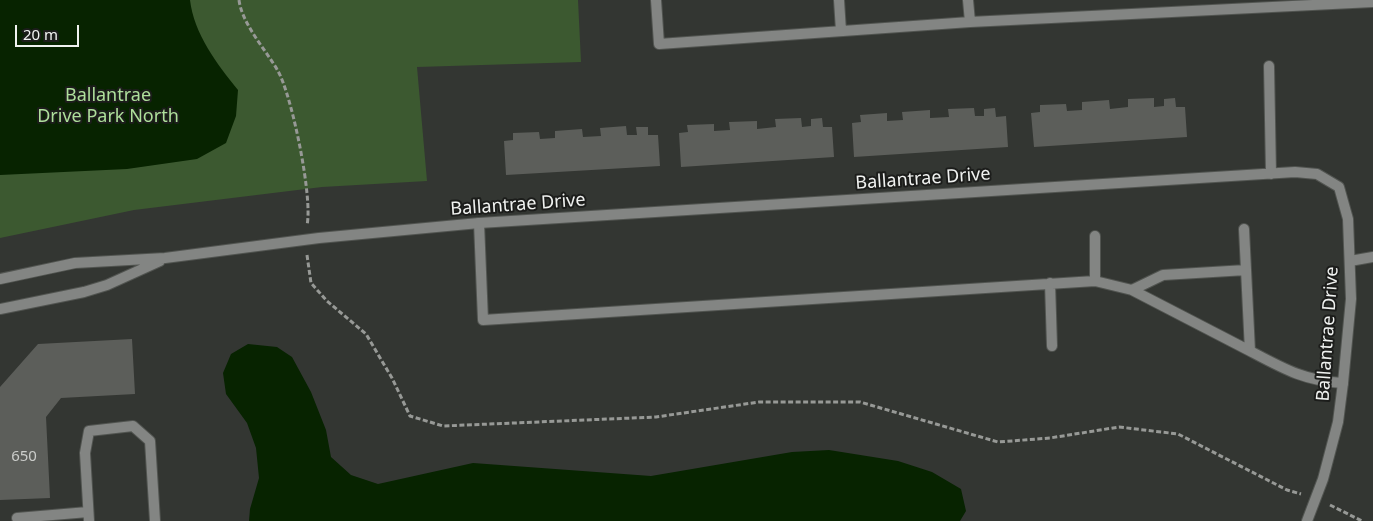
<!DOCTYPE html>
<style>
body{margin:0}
#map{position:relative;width:1373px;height:521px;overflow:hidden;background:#333632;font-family:"Noto Sans",sans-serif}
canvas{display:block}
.scale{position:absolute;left:15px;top:25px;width:64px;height:22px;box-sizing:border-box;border:2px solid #f0f2f0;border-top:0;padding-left:6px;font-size:15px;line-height:18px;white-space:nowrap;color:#f0f2f0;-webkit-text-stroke:4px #1c1d1b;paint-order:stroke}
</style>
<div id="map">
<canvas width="1373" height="521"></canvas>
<div class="scale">20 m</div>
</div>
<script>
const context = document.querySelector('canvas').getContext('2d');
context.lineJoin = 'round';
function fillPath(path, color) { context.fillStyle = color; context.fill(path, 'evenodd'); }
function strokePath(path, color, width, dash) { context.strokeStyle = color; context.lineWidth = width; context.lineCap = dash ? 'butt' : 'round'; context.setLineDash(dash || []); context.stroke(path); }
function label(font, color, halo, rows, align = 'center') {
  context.font = font + ' "Noto Sans",sans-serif'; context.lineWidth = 4; context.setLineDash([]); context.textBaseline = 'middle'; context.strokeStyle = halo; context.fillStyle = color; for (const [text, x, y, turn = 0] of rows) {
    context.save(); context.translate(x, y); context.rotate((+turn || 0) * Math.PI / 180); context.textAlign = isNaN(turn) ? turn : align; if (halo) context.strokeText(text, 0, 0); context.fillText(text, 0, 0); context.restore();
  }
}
fillPath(new Path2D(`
 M0,0H578L581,62L417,67L427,181L322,187L134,210L0,238Z`), '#3c5930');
fillPath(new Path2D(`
 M0,0H190C194,34 217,64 238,90L236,116L226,143L197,159L127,169L0,175Z
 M248,344L277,347L292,357L311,392L326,430L331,457L351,475L378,484L473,463L651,476L792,452L829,450L898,461L932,472L961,489L966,511L960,521H249L250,509L259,478L256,448L247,423L226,394L223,373L231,354Z`), '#072300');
fillPath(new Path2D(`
 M1154,98V107L1164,106V99L1175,98L1176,107H1185L1187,137L1034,147L1031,113L1040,112V105L1066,104L1067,111L1082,110V102L1109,100L1110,109L1128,107V99Z
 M974,108L975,116H984V109L995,108L996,117L1006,116L1008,147L854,157L852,123L861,122L860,115L887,113V121L903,120L902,112L930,110V118L949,117L948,109Z
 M801,118L802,127L811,126V119L822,118L823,127H832L834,157L681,167L679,133L688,132L687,125L714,124V131L730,130L729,122L757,121V129L776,127L775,119Z
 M626,126L627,135H637L636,127H648V135H658L660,166L506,175L504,141L513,140V133L539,132L540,139L555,138V131L582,129L583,137L601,136L600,128Z
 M132,339L135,394L61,398L46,417L50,498L0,500V387L38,344Z`), '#5c5e5a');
const lane = new Path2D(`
 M656,0L659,44L970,22L1373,2
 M839,0L841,31
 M968,0L970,22
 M479,223L483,320L1095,281L1132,290
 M1244,229L1250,351C1284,369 1305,381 1343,383
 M1095,236V281
 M1350,261L1373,257
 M1246,270L1163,275L1132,290L1250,351
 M1050,283L1052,346
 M17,518L88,512
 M89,521L85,453L89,431L133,426L150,441L155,521`);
const street = new Path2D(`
 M1269,66L1271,174
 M0,279L75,263L165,258L319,238L479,223L1295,172L1317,174L1339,187L1348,219L1351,299L1343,383L1338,422L1323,479L1307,521
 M0,309L84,292L107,285L160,261`);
strokePath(lane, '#515450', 12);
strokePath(street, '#515450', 12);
strokePath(new Path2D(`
 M239,0C242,24 266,50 278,71C292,96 313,198 307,225
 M307,255L311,283L327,301L366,334L392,378L410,416L443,426L656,417L759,402H860L998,442L1050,438L1119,427L1178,434L1287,490L1301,494
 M1330,505L1362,521`), '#979996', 3, [5, 2.5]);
strokePath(lane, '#838583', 10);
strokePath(street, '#838583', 10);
label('15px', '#cbcdca', null, [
 ["650",24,457]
]);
label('18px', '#aedf9b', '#1c1d1b', [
 ["Ballantrae",108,96],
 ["Drive Park North",108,117]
]);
label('18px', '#f0f2f0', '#1c1d1b', [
 ["Ballantrae Drive",923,179,-4],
 ["Ballantrae Drive",518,205,-4],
 ["Ballantrae Drive",1328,334,-86]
]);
</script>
